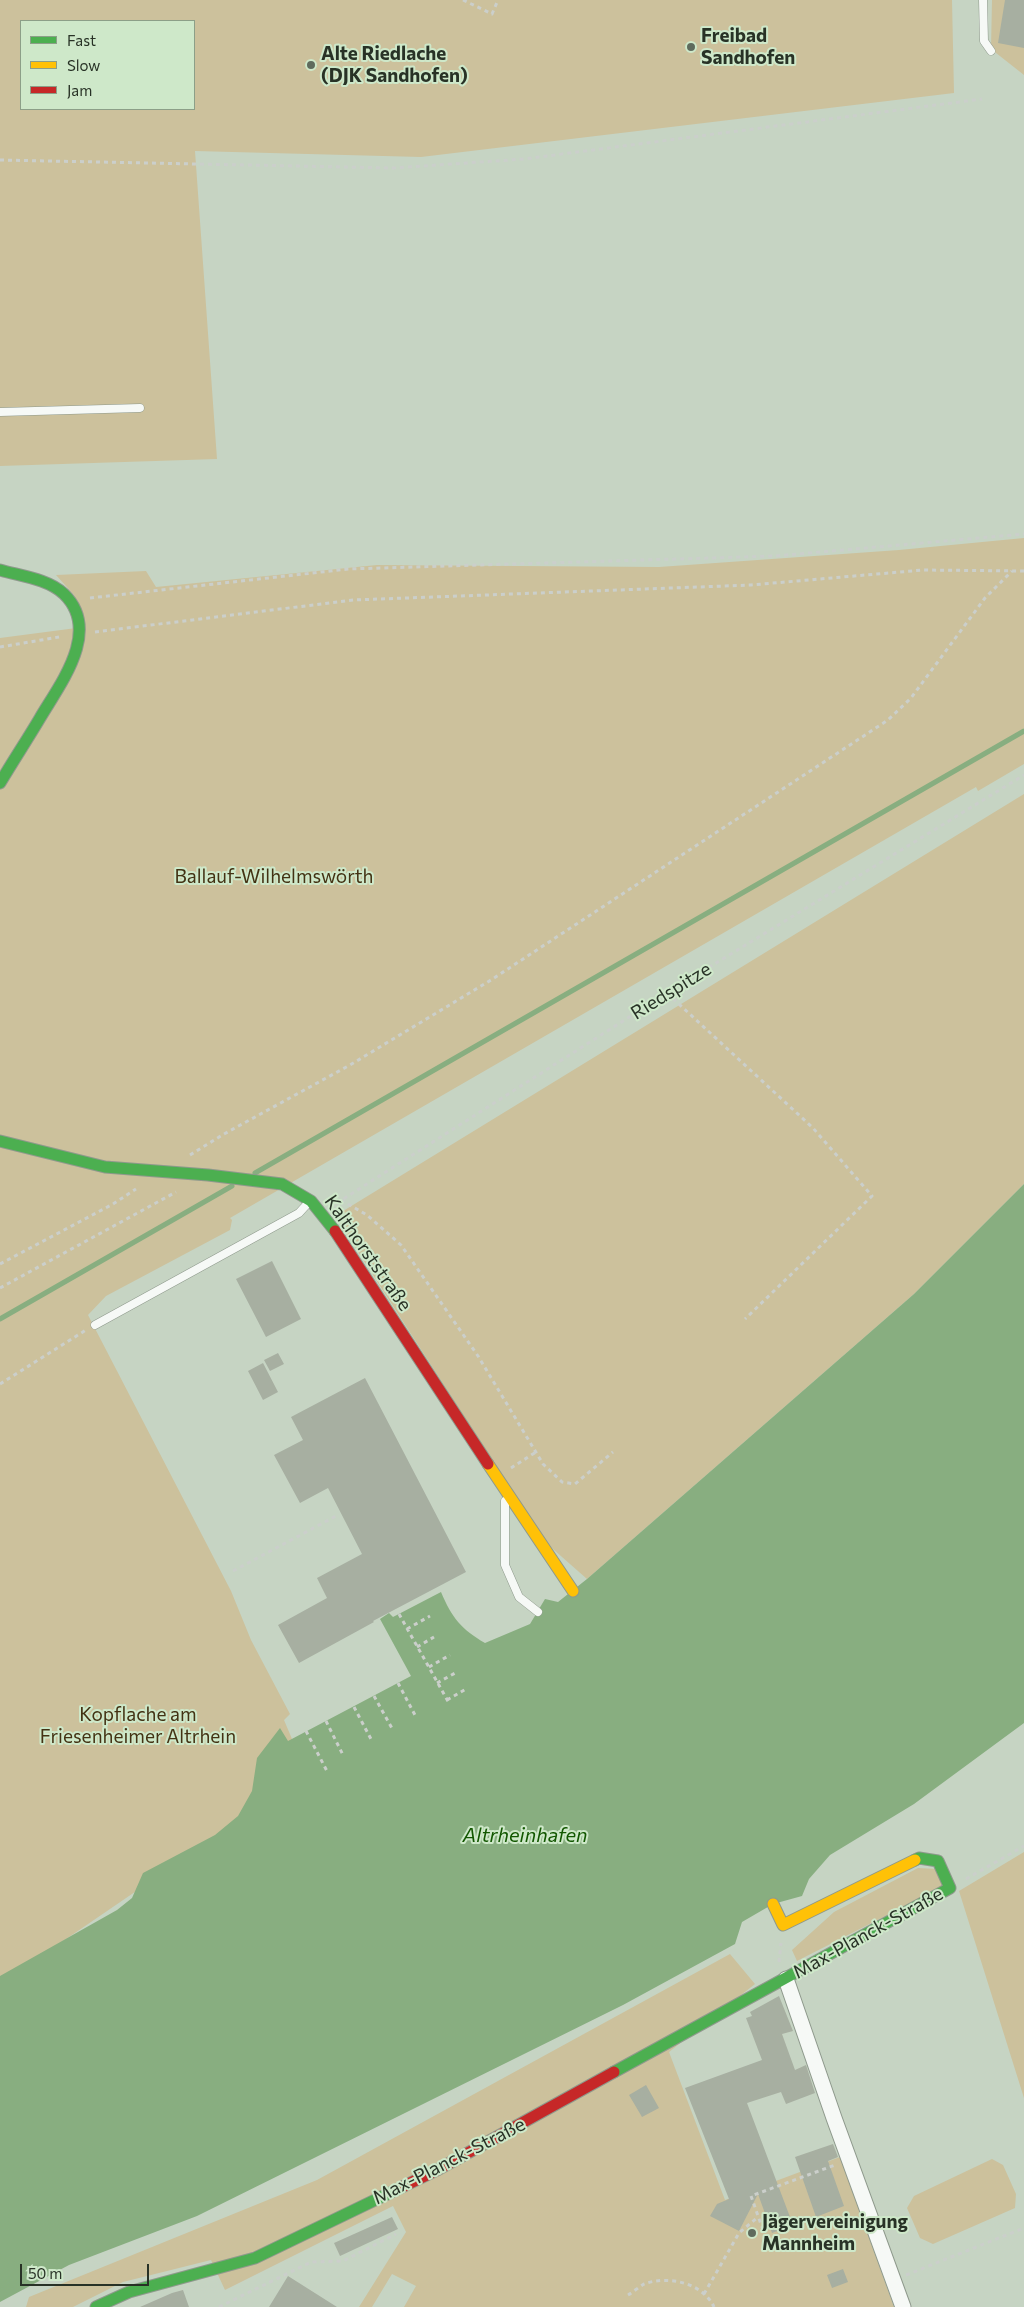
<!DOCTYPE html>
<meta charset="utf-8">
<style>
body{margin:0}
#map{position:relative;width:1024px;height:2307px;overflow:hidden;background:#c6d4c3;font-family:Commissioner,sans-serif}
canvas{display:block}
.legend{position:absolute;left:20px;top:20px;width:175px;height:90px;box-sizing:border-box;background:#cee8c9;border:1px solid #8c9f88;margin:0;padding:6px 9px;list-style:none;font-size:15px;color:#283226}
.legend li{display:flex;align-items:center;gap:10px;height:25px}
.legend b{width:25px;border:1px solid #8c9f88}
.scale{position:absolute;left:20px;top:2264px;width:129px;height:22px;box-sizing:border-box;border:2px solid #283226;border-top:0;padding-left:6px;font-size:15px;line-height:18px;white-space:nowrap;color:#283226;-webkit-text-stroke:4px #cee8c9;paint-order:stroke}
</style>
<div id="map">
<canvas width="1024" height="2307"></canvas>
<ul class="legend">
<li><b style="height:6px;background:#4caf50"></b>Fast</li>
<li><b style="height:6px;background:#ffc107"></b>Slow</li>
<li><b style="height:6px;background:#c62828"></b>Jam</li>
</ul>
<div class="scale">50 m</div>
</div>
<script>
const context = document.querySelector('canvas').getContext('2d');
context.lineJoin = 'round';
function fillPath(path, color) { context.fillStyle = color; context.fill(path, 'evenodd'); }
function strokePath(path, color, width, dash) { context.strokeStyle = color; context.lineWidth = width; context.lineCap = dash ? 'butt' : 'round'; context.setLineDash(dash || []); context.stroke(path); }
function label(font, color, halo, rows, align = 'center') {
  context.font = font + ' Commissioner,sans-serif'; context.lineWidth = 4; context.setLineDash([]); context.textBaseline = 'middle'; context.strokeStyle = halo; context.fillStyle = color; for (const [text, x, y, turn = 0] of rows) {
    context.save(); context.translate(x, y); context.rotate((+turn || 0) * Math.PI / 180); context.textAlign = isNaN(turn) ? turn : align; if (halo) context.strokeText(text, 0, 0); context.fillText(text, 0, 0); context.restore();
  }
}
fillPath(new Path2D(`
 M0,0H952L954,93L421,157L195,151L217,459L0,466ZM21,21H194V109H21Z
 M992,0H1024V75L991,49Z
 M1024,538V764L978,791L976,787L230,1218L232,1220L230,1230L106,1296L88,1315L231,1591L251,1640L290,1714L284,1720L300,1758L246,1816L31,1963L0,1980V638L84,627L74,595L56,575L146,571L156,587L377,565L659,567L899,550Z
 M1024,794V1184L914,1294L587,1579L545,1542L335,1216Z
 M1024,1852V2098L959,1891Z
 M918,1868L937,1869L946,1885L797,1961L792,1950L834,1912Z
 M730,1954L755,1984L669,2052L725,2200L840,2157L894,2307H404L416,2286L392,2274L372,2307H359L406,2232L393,2206L225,2290L211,2260L123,2282L73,2307H26L29,2297L317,2180Z
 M992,2159L1003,2165L1016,2194L1015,2208L933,2244L920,2238L907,2208L914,2196Z`), '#ccc19c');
fillPath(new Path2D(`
 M1024,1184V1723L914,1804L830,1855L809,1879L802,1896L773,1904L742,1922L735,1944L623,2005L197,2216L69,2265L0,2302V1976L117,1910L132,1898L143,1873L215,1835L238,1816L252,1791L257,1758L280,1728L288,1741L411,1676L380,1619L389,1613L393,1617L441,1592C452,1618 461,1629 485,1643L530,1624L545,1599L558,1602L587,1579L914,1294Z`), '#88ae80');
strokePath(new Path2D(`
 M255,1173L1024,731
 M0,1319L232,1186`), '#88ae80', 5);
fillPath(new Path2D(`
 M1005,0H1024V48L998,43Z
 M272,1261L301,1319L266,1337L236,1279Z
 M278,1353L284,1364L270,1371L264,1360Z
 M263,1363L278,1392L263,1400L248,1371Z
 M365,1378L466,1572L373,1621L374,1622L299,1663L278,1625L327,1598L317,1578L362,1554L328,1488L300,1503L274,1455L303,1440L291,1417Z
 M779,1996L793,2031L782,2034L795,2070L806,2065L815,2093L786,2104L781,2092L747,2103L793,2225L772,2233L758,2194L739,2231L710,2216L717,2204L729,2199L685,2088L762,2060L746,2018L752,2016L750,2012Z
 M646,2085L659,2108L642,2117L629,2095Z
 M833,2144L838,2157L828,2161L844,2206L816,2217L795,2157Z
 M392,2217L398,2229L340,2256L334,2243Z
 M843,2269L848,2282L832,2288L827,2275Z
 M288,2276L337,2307H269Z
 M183,2290L189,2307H140L172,2293Z`), '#a7afa1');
const lane = new Path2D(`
 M983,0L984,41L991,51
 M0,412L140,408
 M95,1325L299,1213L309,1202
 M505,1501V1565L519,1597L538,1612`);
const street = new Path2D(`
 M786,1979L834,2118L903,2307`);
const fast = new Path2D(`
 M0,570C21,576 48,579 64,594C102,631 60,684 40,718C27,740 13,761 0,783
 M0,1141L105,1167L208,1175L282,1184L311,1201L335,1231
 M614,2072L950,1888L938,1861L919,1858L915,1860
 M96,2307L129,2292L255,2258L402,2187`);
const slow = new Path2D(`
 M488,1464L573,1591
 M773,1904L783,1925L915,1860`);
const jam = new Path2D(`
 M335,1231L488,1464
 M402,2187L437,2170L614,2072`);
strokePath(lane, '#8e998c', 9);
strokePath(street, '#8e998c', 17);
strokePath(fast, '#8e998c', 13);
strokePath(slow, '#8e998c', 13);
strokePath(jam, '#8e998c', 13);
strokePath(new Path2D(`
 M463,0L492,14L498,0
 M0,160L394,168L524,159L982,99
 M90,598L348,569L775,556L1024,534
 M95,632L353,600L751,585L923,570L1024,571
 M0,647L59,637
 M667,993L813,1128L872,1196L745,1319
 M190,1155L224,1134L350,1065L491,980L888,720L911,698L985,598L1012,571
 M341,1200L367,1215L401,1245L478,1356L543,1464L562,1482L575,1484L613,1452
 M337,1203L667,993L1024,775
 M0,1264L113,1204L136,1189
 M0,1288L176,1192
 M0,1384L86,1330
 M511,1468L536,1452
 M233,1571L336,1516
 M399,1614L449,1703
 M407,1629L430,1616
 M417,1647L434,1637
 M429,1667L450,1655
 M398,1683L416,1717
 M437,1683L457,1672
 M374,1696L393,1730
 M447,1700L466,1689
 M354,1707L372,1741
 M326,1721L343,1755
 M306,1731L328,1773
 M966,1879L1024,1846
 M779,1962L781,1943
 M763,2230L751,2196L835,2165
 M906,2275L1024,2228
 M704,2294L739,2233L758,2217
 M628,2295C633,2292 639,2287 644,2284C668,2275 703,2283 714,2307
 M219,2307L311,2262L343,2261L396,2234`), '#cbcfcb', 3, [4, 4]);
strokePath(lane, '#f6f9f6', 8);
strokePath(street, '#f6f9f6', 15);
strokePath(fast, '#4caf50', 11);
strokePath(slow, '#ffc107', 11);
strokePath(jam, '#c62828', 11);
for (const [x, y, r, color] of [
 [691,47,5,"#5f6b5d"],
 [311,65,5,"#5f6b5d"],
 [752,2233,5,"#5f6b5d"]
]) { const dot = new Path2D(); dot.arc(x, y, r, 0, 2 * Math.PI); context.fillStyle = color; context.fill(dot); strokePath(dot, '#cee8c9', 2); }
label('bold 19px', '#283226', '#cee8c9', [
 ["Freibad",701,36],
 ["Sandhofen",701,58],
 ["Alte Riedlache",321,54],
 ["(DJK Sandhofen)",321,76],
 ["Jägervereinigung",762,2222],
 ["Mannheim",762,2244]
], 'left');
label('19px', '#433213', '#cee8c9', [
 ["Ballauf-Wilhelmswörth",274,877],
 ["Kopflache am",138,1715],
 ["Friesenheimer Altrhein",138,1737]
]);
label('19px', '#283226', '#cee8c9', [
 ["Riedspitze",671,991,-32],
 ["Kalthorststraße",368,1253,55],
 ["Max-Planck-Straße",868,1933,-29],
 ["Max-Planck-Straße",449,2161,-27]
]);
label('italic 20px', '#125701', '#cee8c9', [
 ["Altrheinhafen",525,1835]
]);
</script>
